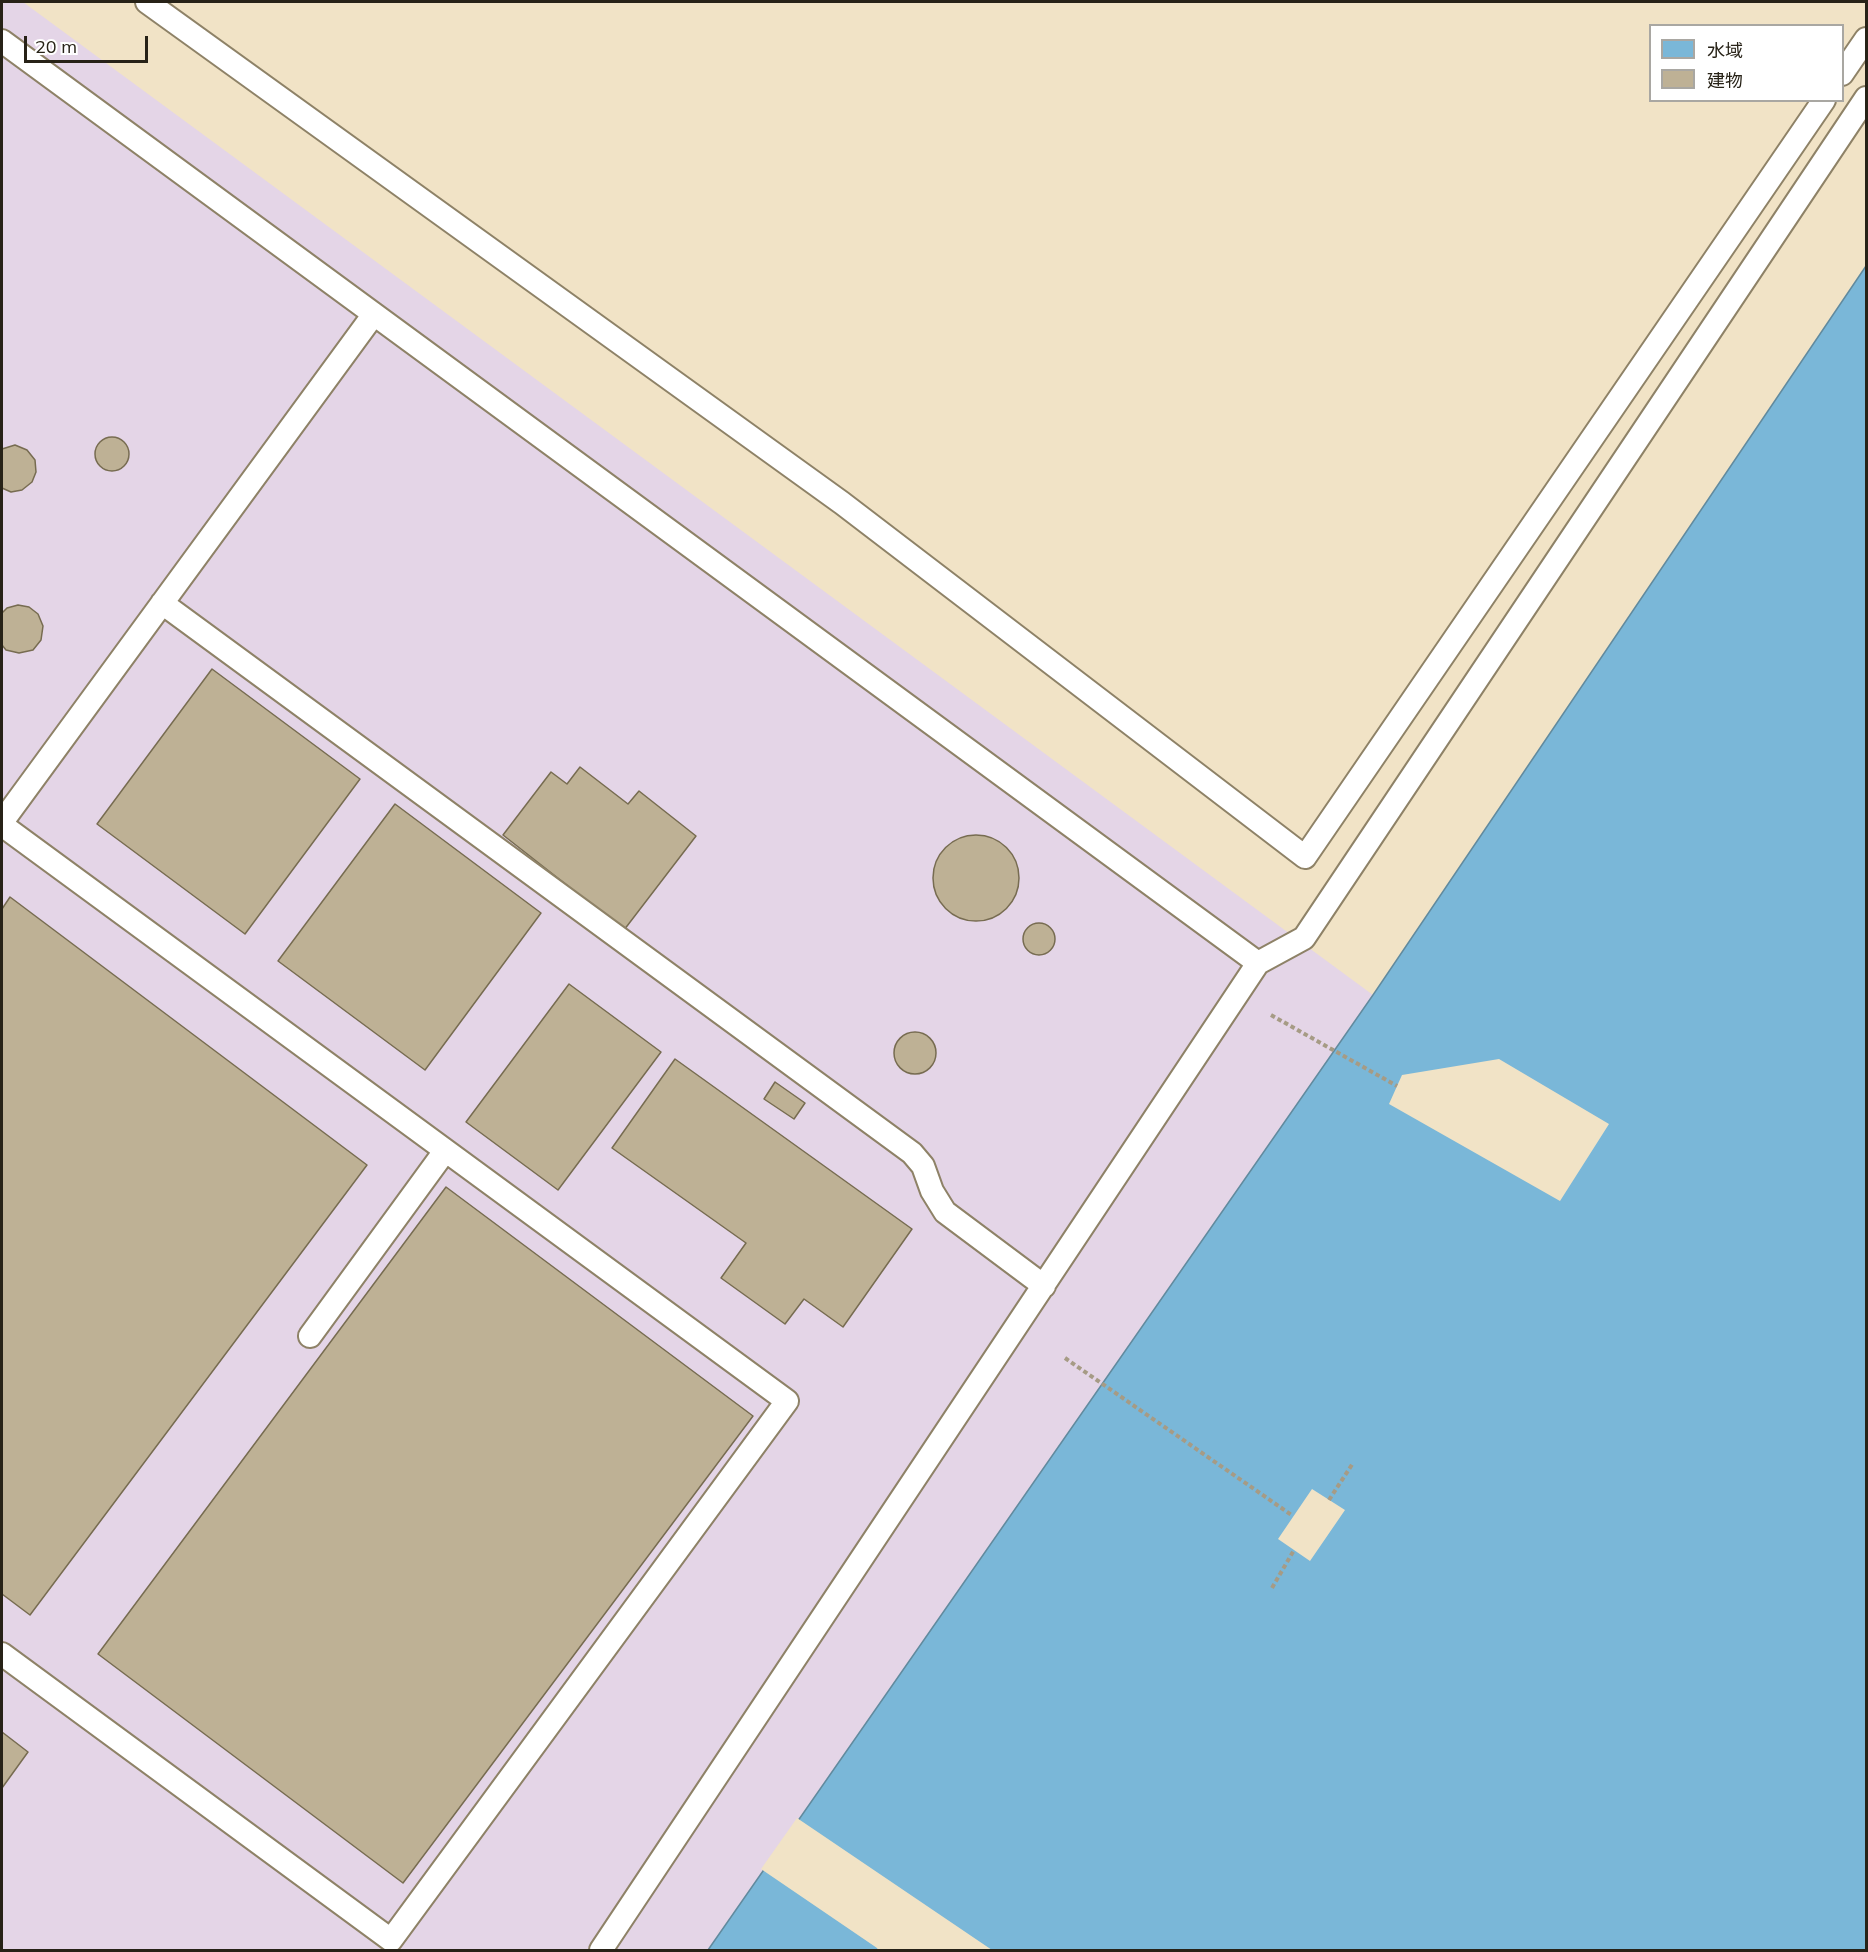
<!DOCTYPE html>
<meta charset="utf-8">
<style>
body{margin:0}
#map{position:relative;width:1868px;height:1952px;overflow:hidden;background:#f1e3c6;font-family:Mulish,"Noto Sans JP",sans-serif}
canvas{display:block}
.frame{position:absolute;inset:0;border:3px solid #272217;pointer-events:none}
.legend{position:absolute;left:1649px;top:24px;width:195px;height:78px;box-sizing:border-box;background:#fff;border:2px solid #a9a7a2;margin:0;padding:8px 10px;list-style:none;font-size:18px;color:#272217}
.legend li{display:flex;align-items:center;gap:12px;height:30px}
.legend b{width:30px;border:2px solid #a9a7a2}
.scale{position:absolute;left:24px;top:36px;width:124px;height:27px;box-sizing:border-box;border:3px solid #272217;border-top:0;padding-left:8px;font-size:18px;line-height:21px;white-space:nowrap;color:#272217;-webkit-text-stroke:4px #fff;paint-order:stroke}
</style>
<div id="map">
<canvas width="1868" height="1952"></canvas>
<div class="frame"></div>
<ul class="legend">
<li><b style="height:16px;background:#7ab7d8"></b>水域</li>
<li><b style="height:16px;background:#beb195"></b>建物</li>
</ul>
<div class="scale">20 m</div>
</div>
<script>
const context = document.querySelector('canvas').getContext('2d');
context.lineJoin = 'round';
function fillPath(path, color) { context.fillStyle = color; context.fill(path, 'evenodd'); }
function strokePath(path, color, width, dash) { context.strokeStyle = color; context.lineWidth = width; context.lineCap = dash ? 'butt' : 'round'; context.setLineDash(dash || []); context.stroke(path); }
fillPath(new Path2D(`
 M2,2H23L1373,995L708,1950H2Z`), '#e4d5e7');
const water = new Path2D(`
 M1866,266V1950H708L1373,995Z`);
fillPath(water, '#7ab7d8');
strokePath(water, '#618a9e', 1.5);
fillPath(new Path2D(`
 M1499,1059L1609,1124L1560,1201L1389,1104L1402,1075Z
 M1312,1489L1345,1510L1310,1561L1278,1539Z
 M797,1818L992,1950H878L877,1948L761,1869Z`), '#f1e3c6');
const building = new Path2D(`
 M95 454a17 17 0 1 1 34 0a17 17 0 1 1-34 0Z
 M15,445L27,450L35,460L36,472L32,482L22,490L11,492L2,488V449Z
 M18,605L29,607L38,614L43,626L41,640L33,650L19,653L6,650L2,645V613L7,608Z
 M212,669L360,779L245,934L97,824Z
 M580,767L628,804L639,791L696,836L624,930L503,835L551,772L567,784Z
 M395,804L541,913L425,1070L278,961Z
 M933 878a43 43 0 1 1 86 0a43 43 0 1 1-86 0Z
 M10,897L367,1165L30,1615L2,1594V909Z
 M1023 939a16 16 0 1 1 32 0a16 16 0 1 1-32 0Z
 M569,984L661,1052L558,1190L466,1122Z
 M894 1053a21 21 0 1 1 42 0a21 21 0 1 1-42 0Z
 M675,1059L912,1229L843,1327L804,1299L785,1324L721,1278L746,1243L612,1148Z
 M775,1082L805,1103L794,1119L764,1099Z
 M446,1187L753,1416L403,1883L98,1654Z
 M2,1732L28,1752L2,1788Z`);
fillPath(building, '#beb195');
strokePath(building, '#776c51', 1.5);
const lane = new Path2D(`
 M147,2L842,503L1305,857L1824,100
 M2,41L1258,963
 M1842,74L1866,39
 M162,603L912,1153L923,1166L932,1191L945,1212L1044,1286
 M2,822L374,314
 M2,825L787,1401L391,1940L2,1654
 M310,1336L445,1151
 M601,1950L1258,963L1304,938L1866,98`);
strokePath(lane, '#8e8267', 26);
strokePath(new Path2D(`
 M1271,1015L1397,1086
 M1065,1358L1293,1516
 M1329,1500L1353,1463
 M1272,1588L1294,1550`), '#a69b85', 4, [4.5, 3]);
strokePath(lane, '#fff', 22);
</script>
